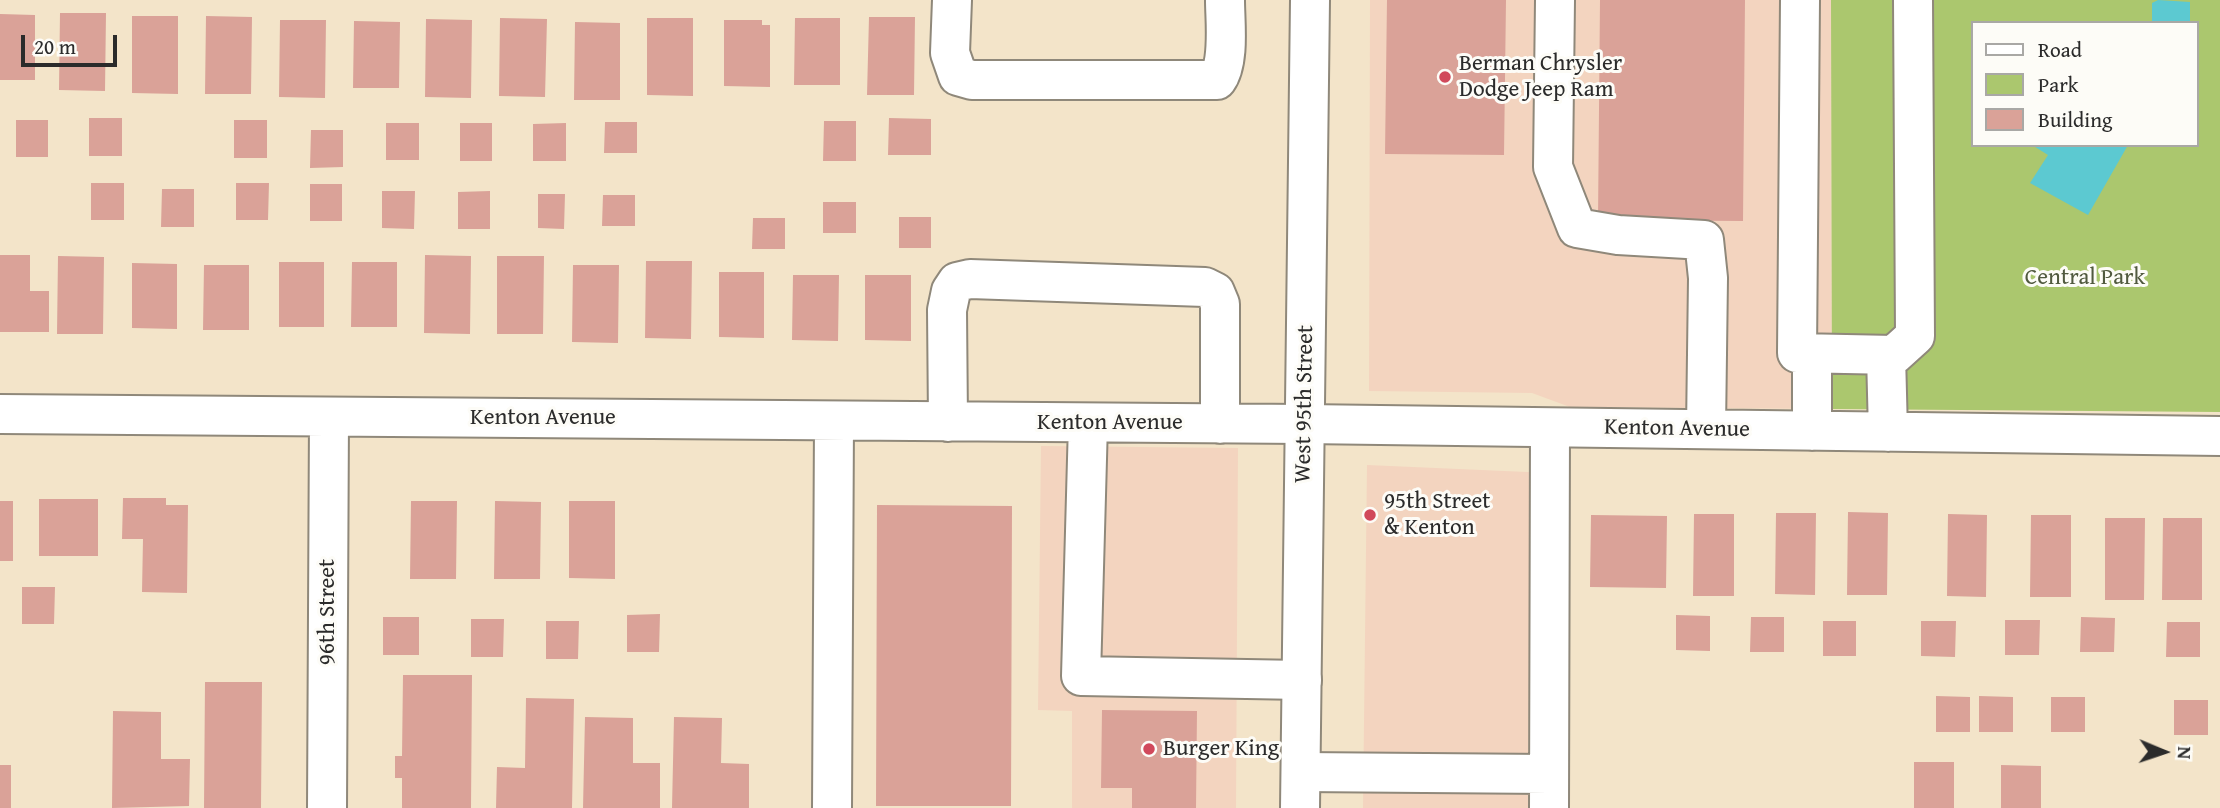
<!DOCTYPE html>
<style>
body{margin:0}
#map{position:relative;width:2220px;height:808px;overflow:hidden;background:#f3e4c9;font-family:"Gentium Book Plus",serif}
canvas{display:block}
.legend{position:absolute;left:1971px;top:21px;width:228px;height:126px;box-sizing:border-box;background:#fdfcf7;border:2px solid #a9a8a5;margin:0;padding:9px 12px;list-style:none;font-size:21px;color:#2b2b2b}
.legend li{display:flex;align-items:center;gap:14px;height:35px}
.legend b{width:35px;border:2px solid #a9a8a5}
.north{position:absolute;left:2129px;top:717px;width:70px;height:70px;-webkit-text-stroke:5px #fdfcf7;paint-order:stroke;rotate:92deg;font-size:19px;font-weight:700;line-height:28px;text-align:center;color:#2b2b2b}
.north::after{content:'';display:block;margin:auto;width:24px;height:32px;background:#2b2b2b;clip-path:polygon(50% 0,100% 100%,50% 72%,0 100%)}
.scale{position:absolute;left:21px;top:35px;width:96px;height:32px;box-sizing:border-box;border:4px solid #2b2b2b;border-top:0;padding-left:9px;font-size:21px;line-height:24px;white-space:nowrap;color:#2b2b2b;-webkit-text-stroke:5px #fdfcf7;paint-order:stroke}
</style>
<div id="map">
<canvas width="2220" height="808"></canvas>
<ul class="legend">
<li><b style="height:9px;background:#fff"></b>Road</li>
<li><b style="height:19px;background:#abc76e"></b>Park</li>
<li><b style="height:19px;background:#daa298"></b>Building</li>
</ul>
<div class="north">N</div>
<div class="scale">20 m</div>
</div>
<script>
const context = document.querySelector('canvas').getContext('2d');
context.lineJoin = 'round';
function fillPath(path, color) { context.fillStyle = color; context.fill(path, 'evenodd'); }
function strokePath(path, color, width, dash) { context.strokeStyle = color; context.lineWidth = width; context.lineCap = dash ? 'butt' : 'round'; context.setLineDash(dash || []); context.stroke(path); }
function label(font, color, halo, rows, align = 'center') {
  context.font = font + ' "Gentium Book Plus",serif'; context.lineWidth = 6; context.setLineDash([]); context.textBaseline = 'middle'; context.strokeStyle = halo; context.fillStyle = color; for (const [text, x, y, turn = 0] of rows) {
    context.save(); context.translate(x, y); context.rotate((+turn || 0) * Math.PI / 180); context.textAlign = isNaN(turn) ? turn : align; if (halo) context.strokeText(text, 0, 0); context.fillText(text, 0, 0); context.restore();
  }
}
fillPath(new Path2D(`
 M1370,0H1831L1832,409L1570,407L1532,393L1369,391Z
 M1041,446L1238,448L1236,808H1072V711L1038,710Z
 M1367,465L1550,473L1549,808H1363Z`), '#f3d4bf');
fillPath(new Path2D(`
 M1831,0H2220V412L1832,409ZM1973,23H2197V145H1973Z`), '#abc76e');
fillPath(new Path2D(`
 M2158,0L2190,2V23H2152V3Z
 M2032,145H2128L2088,215L2030,183L2048,155Z`), '#5cc9d1');
fillPath(new Path2D(`
 M1387,0H1506L1504,155L1385,154Z
 M1600,0H1745L1743,221L1598,220Z
 M60,13H106L105,91L59,90Z
 M0,14L35,15V80H0Z
 M132,16H178V94L132,93Z
 M206,16L252,17L251,94H205Z
 M869,17H915L914,95H867Z
 M500,18L547,19L545,97L499,96Z
 M647,18H693V96L647,95Z
 M795,18H840V85H794Z
 M426,19L472,20L471,98L425,97Z
 M280,20H326L325,98L279,97Z
 M724,20H762V25H770V87L724,86Z
 M354,21L400,22L399,88H353Z
 M575,22L620,23V100H574Z
 M89,118H122V156H89Z
 M889,118L931,119V155H888Z
 M16,120H48V157H16Z
 M234,120H267V158H234Z
 M824,121H856V161H823Z
 M605,122H637V153H604Z
 M386,123H419V160H386Z
 M460,123H492V161H460Z
 M566,123V161H533V124Z
 M311,130H343V167L310,168Z
 M91,183H124V220H91Z
 M236,183H269L268,220H236Z
 M310,184H342V221H310Z
 M162,189H194V227H161Z
 M382,191H415L414,229L382,228Z
 M490,191V229H458V192Z
 M538,194H565L564,229L538,228Z
 M603,195H635V226H602Z
 M823,202H856V233H823Z
 M899,217H931V248H899Z
 M753,218H785V249H752Z
 M0,255H30V291H49V332H0Z
 M425,255L471,256L470,334L424,333Z
 M58,256L104,257L103,334H57Z
 M497,256H544L543,334H497Z
 M646,261H692L691,339L645,338Z
 M279,262H324V327H279Z
 M352,262H397V327H351Z
 M132,263L177,264V329L132,328Z
 M204,265H249V330H203Z
 M573,265H619L618,343L572,342Z
 M719,272H764V338L719,337Z
 M793,275H839L838,341L792,340Z
 M865,275H911V341L865,340Z
 M123,498H166V505H188L187,593L142,592L143,539H122Z
 M39,499H98V556H39Z
 M0,501H13V561H0Z
 M411,501H457L456,579H410Z
 M495,501L541,502L540,579H494Z
 M569,501H615V579L569,578Z
 M877,505L1012,506L1011,806H876Z
 M1848,512L1888,513L1887,595H1847Z
 M1776,513H1816L1815,595L1775,594Z
 M1694,514H1734V596H1693Z
 M1948,514L1987,515L1986,597L1947,596Z
 M1591,515L1667,516L1666,588L1590,587Z
 M2031,515H2071V597H2030Z
 M2105,518H2145L2144,600H2105Z
 M2163,518H2202V600H2162Z
 M22,587H55L54,624H22Z
 M660,614L659,652H627V615Z
 M1676,615L1710,616V651L1676,650Z
 M383,617H419V655H383Z
 M1751,617H1784V652H1750Z
 M2081,617L2115,618L2114,652H2080Z
 M471,619H504L503,657H471Z
 M2005,620H2040L2039,655H2005Z
 M546,621H579L578,659H546Z
 M1823,621H1856V656H1823Z
 M1921,621H1956L1955,657L1921,656Z
 M2167,622H2200V657H2166Z
 M403,675H472L471,808H402V778H395V756H402Z
 M205,682H262L261,808H204Z
 M1936,696L1970,697V732H1936Z
 M1979,696L2013,697V732H1979Z
 M2051,697H2085V732H2051Z
 M526,698L574,699L572,808H496L497,767L525,768Z
 M2174,700H2208V735H2174Z
 M1102,710L1197,711L1196,808H1132V788H1101Z
 M113,711L161,712V759H190L189,806L112,808Z
 M585,717L633,718V763H660V808H583Z
 M674,717L722,718L721,763L749,764V808H672Z
 M1914,762H1954V808H1914Z
 M0,765H11V808H0Z
 M2001,765L2041,766V808H2001Z`), '#daa298');
const minor = new Path2D(`
 M952,0L950,53L958,76L972,80H1217C1230,62 1225,22 1225,0
 M1555,0L1553,167L1577,228L1618,235L1704,240L1708,278L1706,429
 M1800,0L1797,353L1894,355L1915,336L1913,0
 M1886,355L1888,432
 M0,414L1304,424L2220,436
 M948,422L947,310L951,291L957,282L970,279L1205,287L1215,292L1220,304V424
 M1088,423L1081,676L1302,680
 M1812,431V353
 M1301,772L1549,774
 M327,808L329,417
 M832,808L834,421
 M1549,808L1550,428`);
const major = new Path2D(`
 M1300,808L1310,0`);
strokePath(minor, '#8f887a', 42);
strokePath(major, '#8f887a', 42);
strokePath(minor, '#fff', 38);
strokePath(major, '#fff', 38);
for (const [x, y, r, color] of [
 [1445,77,7,"#d1495b"],
 [1370,515,7,"#d1495b"],
 [1149,749,7,"#d1495b"]
]) { const dot = new Path2D(); dot.arc(x, y, r, 0, 2 * Math.PI); context.fillStyle = color; context.fill(dot); strokePath(dot, '#fdfcf7', 2.5); }
label('23px', '#2b2b2b', '#fdfcf7', [
 ["Berman Chrysler",1459,64],
 ["Dodge Jeep Ram",1459,90],
 ["95th Street",1384,502],
 ["& Kenton",1384,528],
 ["Burger King",1163,749]
], 'left');
label('23px', '#515a3f', '#fdfcf7', [
 ["Central Park",2085,278]
]);
label('23px', '#2b2b2b', '#fdfcf7', [
 ["West 95th Street",1305,404,-89],
 ["Kenton Avenue",543,418],
 ["Kenton Avenue",1110,423],
 ["Kenton Avenue",1677,429,1],
 ["96th Street",328,612,-90]
]);
</script>
